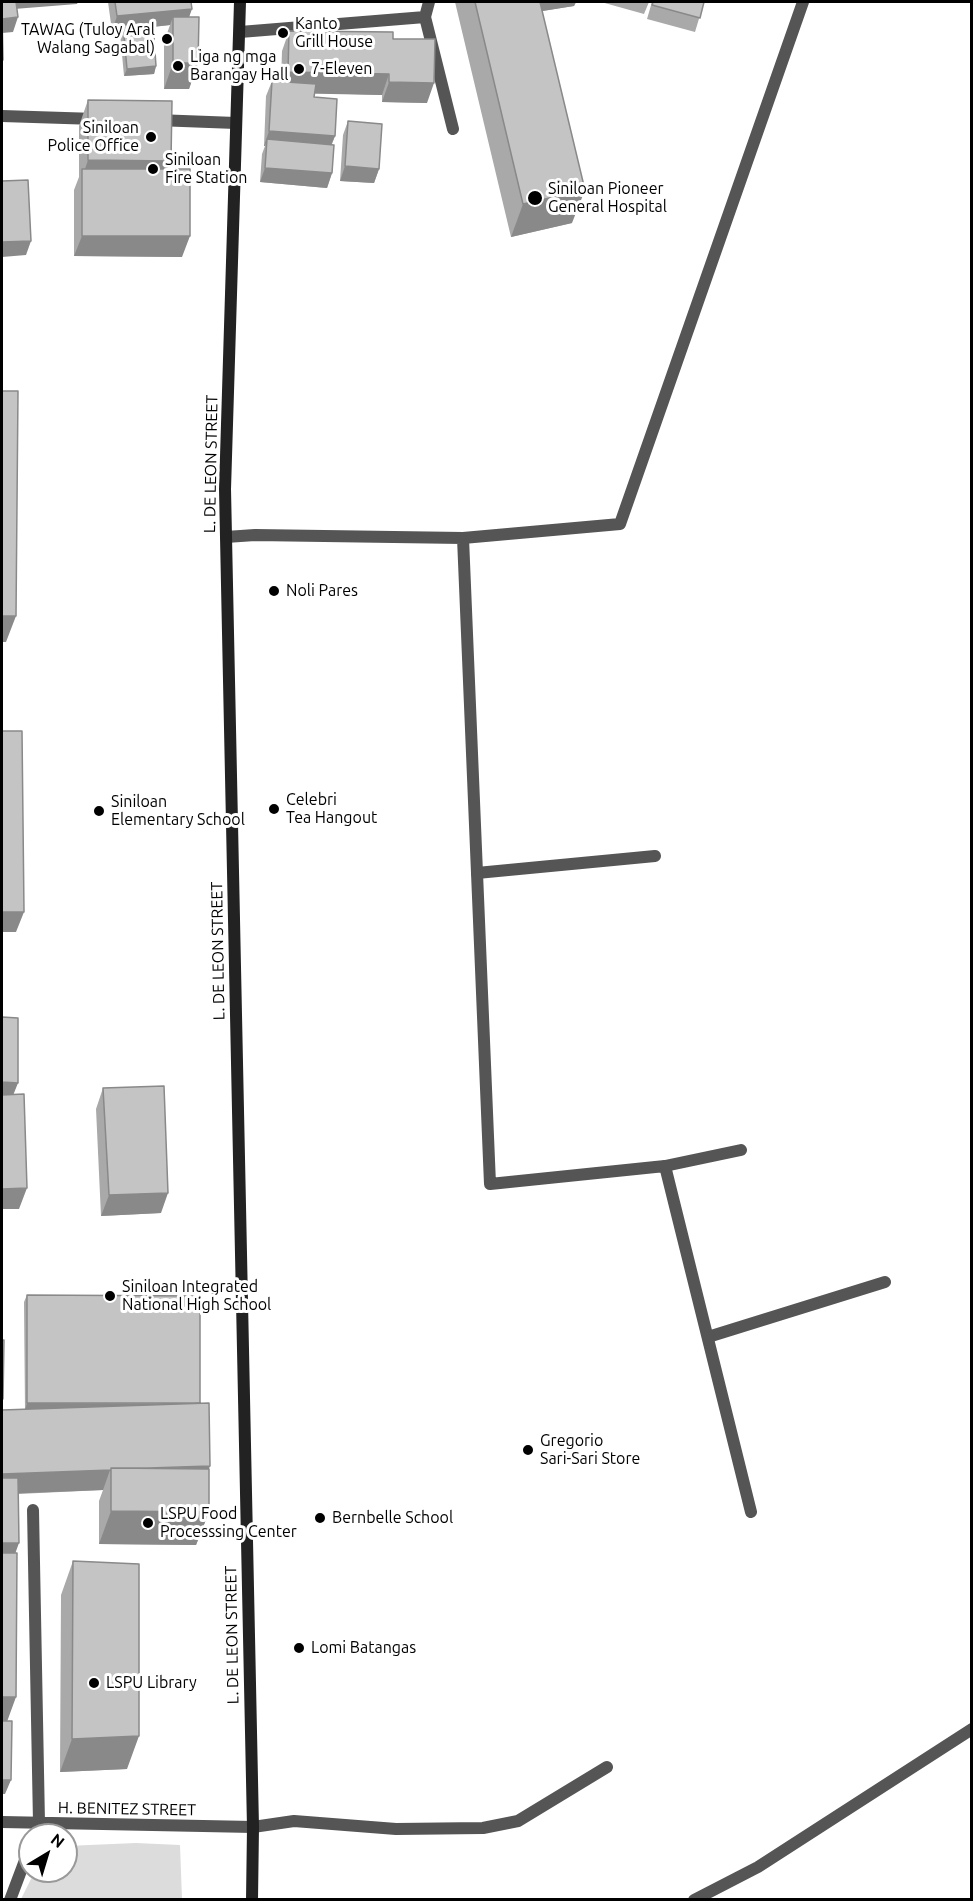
<!DOCTYPE html>
<style>
body{margin:0}
#map{position:relative;width:973px;height:1901px;overflow:hidden;background:#fff;font-family:Ubuntu,sans-serif}
canvas{display:block}
.frame{position:absolute;inset:0;border:3px solid #000;pointer-events:none}
.north{position:absolute;left:18px;top:1823px;width:60px;height:60px;box-sizing:border-box;background:#fff;border:2px solid #999;border-radius:50%;rotate:38deg;font-size:16px;font-weight:700;line-height:24px;text-align:center;color:#000}
.north::after{content:'';display:block;margin:auto;width:21px;height:27px;background:#000;clip-path:polygon(50% 0,100% 100%,50% 72%,0 100%)}
</style>
<div id="map">
<canvas width="973" height="1901"></canvas>
<div class="frame"></div>
<div class="north">N</div>
</div>
<script>
const context = document.querySelector('canvas').getContext('2d');
context.lineJoin = 'round';
function fillPath(path, color) { context.fillStyle = color; context.fill(path, 'evenodd'); }
function strokePath(path, color, width, dash) { context.strokeStyle = color; context.lineWidth = width; context.lineCap = dash ? 'butt' : 'round'; context.setLineDash(dash || []); context.stroke(path); }
function label(font, color, halo, rows, align = 'center') {
  context.font = font + ' Ubuntu,sans-serif'; context.lineWidth = 6; context.setLineDash([]); context.textBaseline = 'middle'; context.strokeStyle = halo; context.fillStyle = color; for (const [text, x, y, turn = 0] of rows) {
    context.save(); context.translate(x, y); context.rotate((+turn || 0) * Math.PI / 180); context.textAlign = isNaN(turn) ? turn : align; if (halo) context.strokeText(text, 0, 0); context.fillText(text, 0, 0); context.restore();
  }
}
fillPath(new Path2D(`
 M136,1843L180,1845L182,1899H21L35,1871H66V1846Z`), '#dcdcdc');
strokePath(new Path2D(`
 M425,17L453,129
 M240,32L425,17L429,2
 M2,116L96,119
 M156,120L236,123
 M477,873L655,856
 M665,1166L741,1150
 M708,1337L885,1282
 M33,1510L39,1823L35,1835
 M2,1822L253,1827L294,1821L396,1829L483,1828L518,1821L607,1767
 M10,1900L30,1847`), '#555', 12);
strokePath(new Path2D(`
 M226,537L255,535L463,538L620,524L803,2
 M463,538L490,1184L665,1166L751,1512
 M694,1900L758,1867L972,1729`), '#555', 12);
strokePath(new Path2D(`
 M240,2L225,489L253,1827L252,1900`), '#222', 12);
fillPath(new Path2D(`
 M108,2H191L189,17L198,63L189,89H164V42L170,25L153,27L156,66L154,74L124,76L120,33L122,30L112,31Z
 M455,2H576L574,6L542,11L572,223L511,237Z
 M601,2H649L644,14Z
 M652,2H704L695,32L647,19Z
 M289,31L393,39L427,103L382,102V95L315,93L314,97L335,136L332,144V173L327,188L260,182L262,154L265,146H264L266,96L272,81L281,82L282,51Z
 M88,100L171,161L168,169L182,257L74,256V190L79,177V126Z
 M348,121L379,169L374,183L340,181L343,135Z
 M103,1088L161,1213L101,1216L96,1109Z
 M27,1295L200,1403L209,1470V1512L196,1545L99,1544V1501L103,1490L18,1494L7,1721L5,1794L2,1410H25L24,1302Z
 M73,1561L127,1769L60,1772L61,1595Z`), '#a9a9a9');
fillPath(new Path2D(`
 M17,2H78L77,4L14,9Z
 M534,2H576L574,6L530,13Z
 M192,9L187,23L173,17L170,25L123,30V25L122,30L112,31L117,16Z
 M18,17L13,32L2,33V19Z
 M173,63H198L189,89H164Z
 M156,66L154,74L124,76L127,69Z
 M288,72L389,74L382,95L281,93Z
 M389,82L434,83L427,103L382,102Z
 M269,131L335,136L329,150L267,139L265,146H264Z
 M88,160L171,161L162,187L82,178Z
 M345,166L379,169L374,183L340,181Z
 M265,168L332,173L327,188L260,182Z
 M585,190L572,223L511,237L523,204Z
 M82,236H190L182,257L74,256Z
 M31,241L26,255L2,257V242Z
 M2,616H16L6,642H2Z
 M2,912H24L16,932H2Z
 M2,1082L18,1083L10,1103H2Z
 M27,1188L19,1209H2V1189Z
 M168,1193L161,1213L101,1216L109,1195Z
 M27,1403L200,1404L25,1410Z
 M210,1466L202,1487L111,1470Z
 M110,1470L103,1490L2,1494V1474Z
 M111,1511L209,1512L196,1545L99,1544Z
 M2,1543H19L7,1576H2Z
 M2,1697H16L4,1730H2Z
 M139,1736L127,1769L60,1772L72,1739Z
 M2,1780H11L5,1794H2Z`), '#898989');
const building = new Path2D(`
 M2,2H16L18,17L2,19Z
 M115,2H191L192,9L117,16Z
 M475,2H540L585,190L523,204Z
 M653,2H704L700,18L652,5Z
 M2,13L3,60H2Z
 M173,17H199L198,63H173Z
 M153,23L156,66L127,69L123,25Z
 M289,31L393,32V39H435L434,83L389,82V74L288,72Z
 M272,81L316,84L314,97L337,99L335,136L269,131Z
 M88,100L172,101L171,161L88,160Z
 M348,121L382,124L379,169L345,166Z
 M267,139L334,145L332,173L265,168Z
 M82,169H190V236H82Z
 M28,180L31,241L2,242V181Z
 M2,391H18L16,616H2Z
 M2,731H22L24,912H2Z
 M2,1017L18,1018V1083L2,1082Z
 M164,1086L168,1193L109,1195L103,1088Z
 M24,1094L27,1188L2,1189V1095Z
 M27,1295L200,1296V1403H27Z
 M2,1340H4L3,1399H2Z
 M209,1403L210,1466L149,1468H111V1470L2,1474V1410Z
 M111,1468L209,1469V1512L111,1511Z
 M2,1478H18L19,1543H2Z
 M2,1553H17L16,1697H2Z
 M73,1561L139,1564V1736L72,1739Z
 M2,1721H12L11,1780H2Z`);
fillPath(building, '#c4c4c4');
strokePath(building, '#898989', 1.5);
for (const [x, y, r, color] of [
 [283,33,6,"#000"],
 [167,39,6,"#000"],
 [178,66,6,"#000"],
 [299,69,6,"#000"],
 [151,137,6,"#000"],
 [153,169,6,"#000"],
 [535,198,8,"#000"],
 [274,591,6,"#000"],
 [274,809,6,"#000"],
 [99,811,6,"#000"],
 [110,1296,6,"#000"],
 [528,1450,6,"#000"],
 [320,1518,6,"#000"],
 [148,1523,6,"#000"],
 [299,1648,6,"#000"],
 [94,1683,6,"#000"]
]) { const dot = new Path2D(); dot.arc(x, y, r, 0, 2 * Math.PI); context.fillStyle = color; context.fill(dot); strokePath(dot, '#fff', 2); }
label('16px', '#000', '#fff', [
 ["Kanto",295,24],
 ["Grill House",295,42],
 ["TAWAG (Tuloy Aral",155,30,"right"],
 ["Walang Sagabal)",155,48,"right"],
 ["Liga ng mga",190,57],
 ["Barangay Hall",190,75],
 ["7-Eleven",311,69],
 ["Siniloan",139,128,"right"],
 ["Police Office",139,146,"right"],
 ["Siniloan",165,160],
 ["Fire Station",165,178],
 ["Siniloan Pioneer",548,189],
 ["General Hospital",548,207],
 ["Noli Pares",286,591],
 ["Celebri",286,800],
 ["Tea Hangout",286,818],
 ["Siniloan",111,802],
 ["Elementary School",111,820],
 ["Siniloan Integrated",122,1287],
 ["National High School",122,1305],
 ["Gregorio",540,1441],
 ["Sari-Sari Store",540,1459],
 ["LSPU Food",160,1514],
 ["Processsing Center",160,1532],
 ["Bernbelle School",332,1518],
 ["Lomi Batangas",311,1648],
 ["LSPU Library",106,1683]
], 'left');
label('16px', '#000', '#fff', [
 ["L. DE LEON STREET",211,464,-89],
 ["L. DE LEON STREET",218,951,-91],
 ["L. DE LEON STREET",232,1635,-91],
 ["H. BENITEZ STREET",127,1809,1]
]);
</script>
